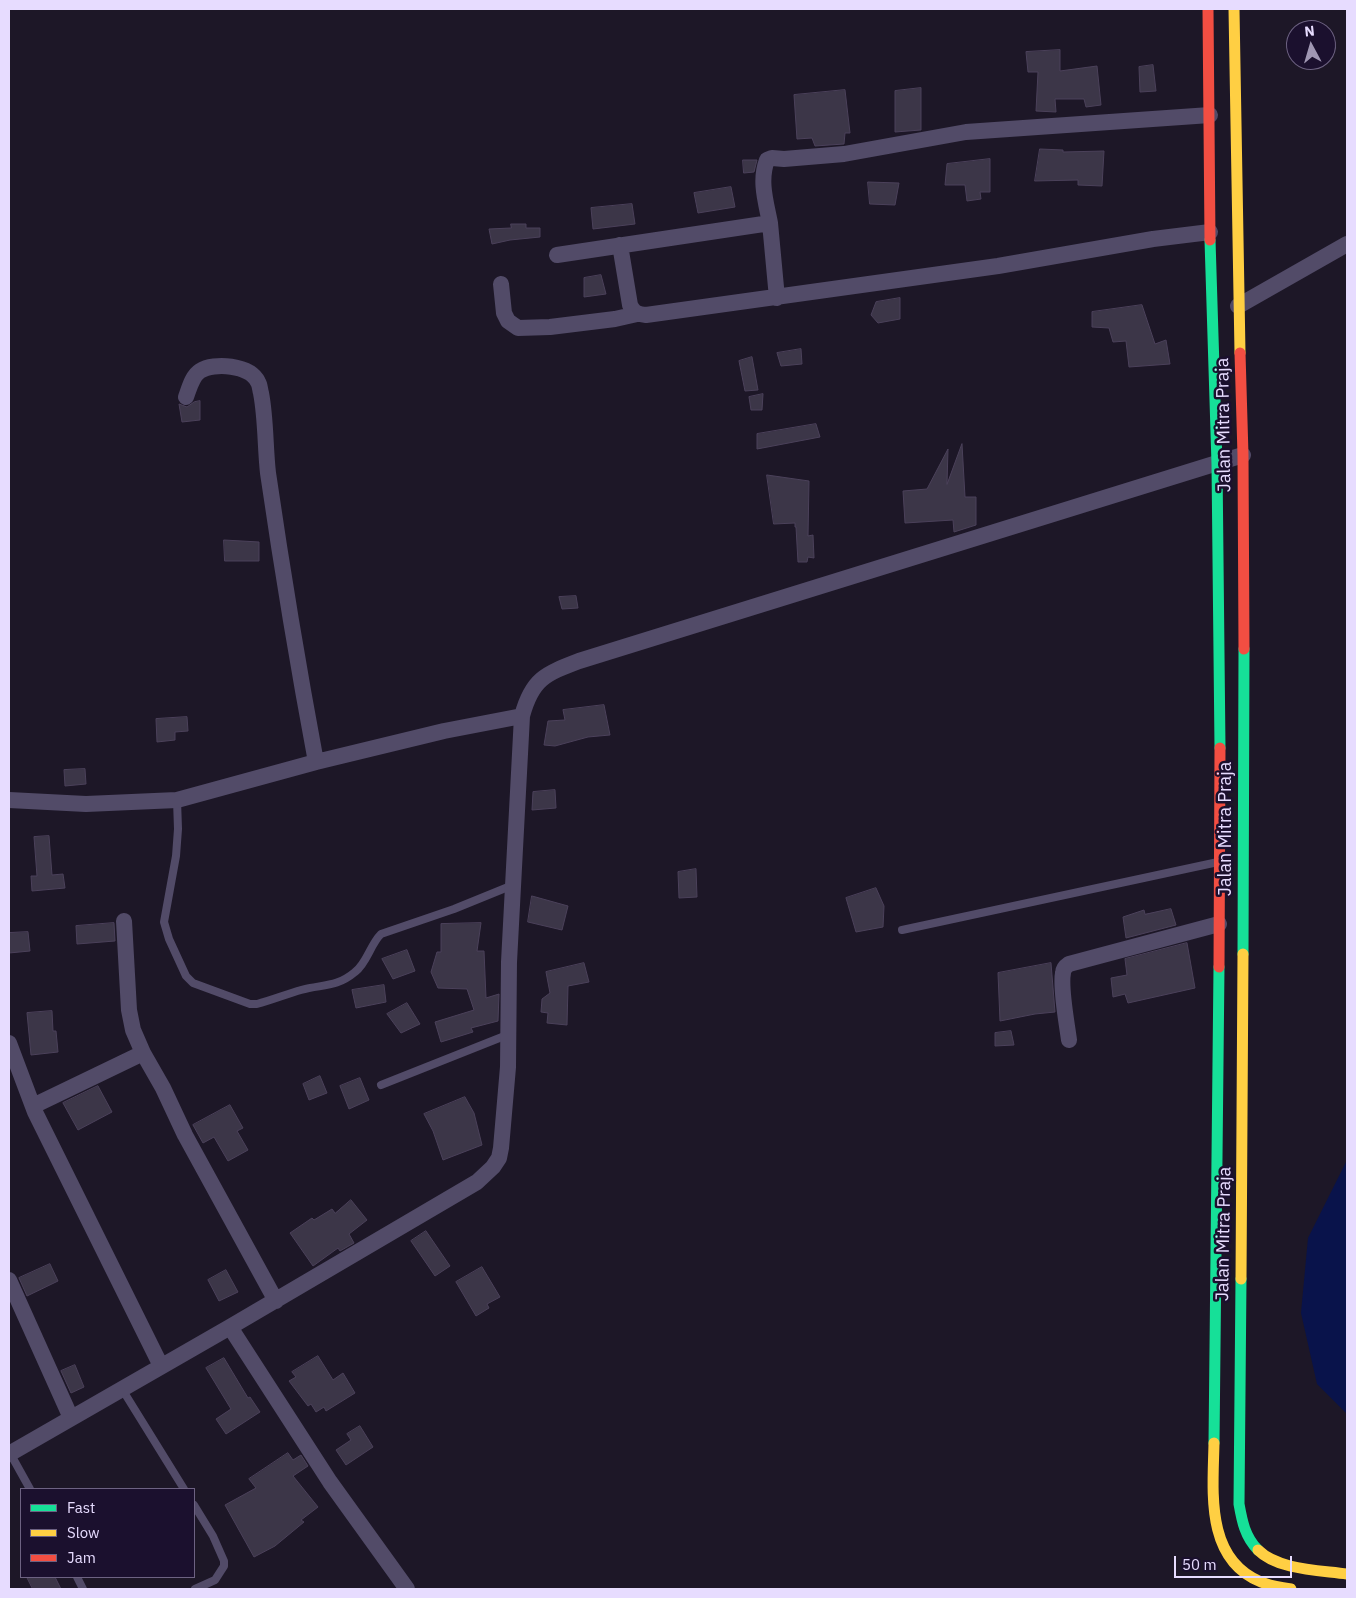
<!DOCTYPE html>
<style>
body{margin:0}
#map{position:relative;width:1356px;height:1598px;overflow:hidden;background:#1d1727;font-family:"IBM Plex Sans",sans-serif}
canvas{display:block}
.frame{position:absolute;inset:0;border:10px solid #e7dcff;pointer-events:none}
.legend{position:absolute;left:20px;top:1488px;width:175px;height:90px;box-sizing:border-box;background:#1b102e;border:1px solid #6d6282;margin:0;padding:6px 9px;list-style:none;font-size:15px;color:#e7dcff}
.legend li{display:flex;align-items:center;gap:10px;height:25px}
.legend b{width:25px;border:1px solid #6d6282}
.north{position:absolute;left:1286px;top:20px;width:50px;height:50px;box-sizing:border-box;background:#1b102e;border:1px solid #6d6282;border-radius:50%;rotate:354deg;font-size:14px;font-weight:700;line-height:20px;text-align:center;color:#e7dcff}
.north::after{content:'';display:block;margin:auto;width:18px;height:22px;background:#a097b3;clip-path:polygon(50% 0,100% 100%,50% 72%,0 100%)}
.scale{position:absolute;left:1174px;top:1556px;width:118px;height:22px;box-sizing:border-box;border:2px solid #e7dcff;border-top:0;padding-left:6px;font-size:15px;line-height:18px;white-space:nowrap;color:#e7dcff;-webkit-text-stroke:4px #1b102e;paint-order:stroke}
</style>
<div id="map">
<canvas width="1356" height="1598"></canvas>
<div class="frame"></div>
<ul class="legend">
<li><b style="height:6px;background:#16e098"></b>Fast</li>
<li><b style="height:6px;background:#ffcf43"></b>Slow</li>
<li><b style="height:6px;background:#f24e42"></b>Jam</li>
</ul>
<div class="north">N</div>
<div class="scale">50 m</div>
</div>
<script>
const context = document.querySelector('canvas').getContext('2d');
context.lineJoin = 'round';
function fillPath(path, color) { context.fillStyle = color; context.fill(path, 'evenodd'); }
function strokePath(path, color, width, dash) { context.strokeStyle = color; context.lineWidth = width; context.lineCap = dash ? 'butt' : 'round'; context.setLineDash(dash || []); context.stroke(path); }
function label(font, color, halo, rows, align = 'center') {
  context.font = font + ' "IBM Plex Sans",sans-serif'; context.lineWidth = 5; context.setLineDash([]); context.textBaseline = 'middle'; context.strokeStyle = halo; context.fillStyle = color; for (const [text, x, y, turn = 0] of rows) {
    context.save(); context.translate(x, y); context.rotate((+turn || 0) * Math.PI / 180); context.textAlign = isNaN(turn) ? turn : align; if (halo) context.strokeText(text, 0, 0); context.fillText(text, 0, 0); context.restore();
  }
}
fillPath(new Path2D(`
 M1347,1160V1414L1317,1384L1301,1313L1308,1238Z`), '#09134b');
const building = new Path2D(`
 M1060,50V71L1097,66L1101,105L1086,107L1084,99H1055L1056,112L1036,111L1038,72H1028L1026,52Z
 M1153,65L1156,91L1140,92L1139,67Z
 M921,88V130L895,132V91Z
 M845,90L850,133H845L844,144L815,146L812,138L797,139L794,95Z
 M1040,149L1063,150V152L1104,151L1102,186L1078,185V180L1035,181Z
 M990,159V192H980L981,199L967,201L965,185H945L947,164Z
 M743,160H757L754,172L744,173Z
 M868,182L899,183L895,205L870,204Z
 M731,187L735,207L698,213L694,193Z
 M632,204L635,224L593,229L591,208Z
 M511,224H526V228H540V237L510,240L492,244L489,229L511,228Z
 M601,275L606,294L584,297V278Z
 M900,298V319L878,323L871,315L876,302Z
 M1142,305L1155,344L1166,340L1170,364L1129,367L1126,341L1113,342L1109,328L1092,327V312Z
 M801,349L802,364L781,366L777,353Z
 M752,357L758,390L745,391L739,361Z
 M763,394L762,410H751L749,397Z
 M200,401V420L182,422L179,404L187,407L194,402Z
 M816,424L820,437L757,449V434Z
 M962,444L965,497H976V525L954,532L953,520L905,523L903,491L927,489L948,449L947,484Z
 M767,475L809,481L808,536L813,535L814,558L808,557L807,562H798L796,527H795V523L774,524Z
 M224,540L259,542V561H225Z
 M576,596L578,608L562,609L559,597Z
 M604,705L610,735L588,737L555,746L544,745L548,721L565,720L563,710Z
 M187,717L188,731L175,732V740L157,742L156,719Z
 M85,769L86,784L65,786L64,770Z
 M555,790L556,808L532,810L533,792Z
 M49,836L52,875L63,874L65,888L32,891L31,876H37L34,837Z
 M696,869L697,897L679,898L678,872Z
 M876,888L884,906L883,927L856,932L846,898Z
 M532,896L568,906L562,930L528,922Z
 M1171,909L1176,925L1126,938L1123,917L1144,910L1145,914Z
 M114,923L115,941L77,944L76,926Z
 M481,923L477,951H484L486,998L499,994L498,1021L471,1028L473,1032L441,1042L435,1022L474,1010L467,989L438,988L431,972L437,952H441V924Z
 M28,932L30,951L9,953V933Z
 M1187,943L1195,988L1128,1003L1125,994L1113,997L1111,978L1127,975L1125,959Z
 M407,950L415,971L393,979L382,959Z
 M584,963L589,982L568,986L567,1025L547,1023L548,1013L541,1012L542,999L550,993L546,972Z
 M1051,963L1055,1012L1035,1014L1000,1021L998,973Z
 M384,985L386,1002L356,1008L352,990Z
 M407,1003L420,1024L401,1033L387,1014Z
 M52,1011L53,1031H56L58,1052L31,1055L27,1013Z
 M1011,1031L1014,1045L995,1046V1033Z
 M320,1076L327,1093L309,1100L303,1084Z
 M360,1078L369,1100L349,1109L340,1086Z
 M98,1086L112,1112L78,1130L63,1103Z
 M465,1097L474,1113L482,1145L443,1160L433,1131L424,1114Z
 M230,1105L243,1128L237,1131L248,1150L228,1161L214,1137L203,1143L193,1125Z
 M351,1200L367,1220L349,1234L354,1243L340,1251L338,1248L313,1266L290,1233L312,1218L314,1220L332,1209L335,1213Z
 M426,1231L450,1266L435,1276L411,1241Z
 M50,1264L58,1281L27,1296L19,1278Z
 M482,1267L500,1297L487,1304L489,1308L476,1316L456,1282Z
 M226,1270L238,1292L219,1301L208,1280Z
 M318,1356L333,1380L343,1373L355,1393L326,1411L324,1407L316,1412L311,1404L308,1406L289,1381L296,1377L292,1372Z
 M224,1358L248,1398L250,1397L260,1412L226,1434L216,1419L231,1409L206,1368Z
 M75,1365L84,1387L71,1393L61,1371Z
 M360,1426L373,1447L346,1465L336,1450L351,1440L347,1434Z
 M288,1453L293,1460L301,1455L308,1466L293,1476L318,1507L301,1520L304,1522L275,1546L254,1557L225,1505L256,1488L249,1479Z
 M27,1577H55L61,1589H33Z`);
fillPath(building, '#3c3648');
strokePath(building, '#4b415a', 1);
strokePath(new Path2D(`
 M177,800L178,829L176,856L164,922L169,939L186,976L193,983L250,1004H257C272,1000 287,994 301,990C322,984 336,988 355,972C367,963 370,945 381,934L454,909L513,885
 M902,930L1218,862
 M381,1085L507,1035
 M122,1389L184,1489
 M10,1453L30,1489
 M194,1505L213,1536L224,1561V1566L215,1580L195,1589
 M77,1577L83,1589`), '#524b68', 8);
strokePath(new Path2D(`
 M770,223L777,298
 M620,245L630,305C634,313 637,314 646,315L998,266L1153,239L1210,232
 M557,255L770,223C766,202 759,181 767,160L772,158L784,159L844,154L966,132L1210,115
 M501,284L504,313L508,321L518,328L550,327L615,319L637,314
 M1238,306L1347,244
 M186,397C189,389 192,376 200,371C214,362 250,365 258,382C260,385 260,390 261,393C266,419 265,446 268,473C282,569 298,666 316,762
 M9,800L86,804L177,800L316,762L444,731L522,716
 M124,921L129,1010L133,1030L143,1053L163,1088L185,1135L276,1301
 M1069,1040C1067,1024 1060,988 1063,973C1063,969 1066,966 1069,964L1219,924
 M9,1043L35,1112L161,1366
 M33,1106L143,1053
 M9,1280L71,1418
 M230,1327L330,1482L407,1589
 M9,1454L230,1327L477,1182L493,1167L499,1158L501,1148L508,1067L509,962L522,716C532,679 545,674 579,661L1243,455`), '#524b68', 16);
strokePath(new Path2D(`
 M1210,240L1217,464L1220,748
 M1243,954L1244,649
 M1241,1279L1239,1504C1242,1521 1245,1537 1258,1550
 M1214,1443L1219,967`), '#16e098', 11);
strokePath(new Path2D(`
 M1234,9L1240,353
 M1241,1279L1243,954
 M1214,1443C1213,1492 1205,1559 1261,1582C1270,1586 1281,1587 1291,1589
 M1258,1550C1278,1570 1319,1570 1347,1574`), '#ffcf43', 11);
strokePath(new Path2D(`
 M1208,9L1210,240
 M1240,353L1243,455L1244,649
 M1219,967L1220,748`), '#f24e42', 11);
label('18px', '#e7dcff', '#1b102e', [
 ["Jalan Mitra Praja",1224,425,-91],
 ["Jalan Mitra Praja",1226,829,-90],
 ["Jalan Mitra Praja",1224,1234,-89]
]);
</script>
